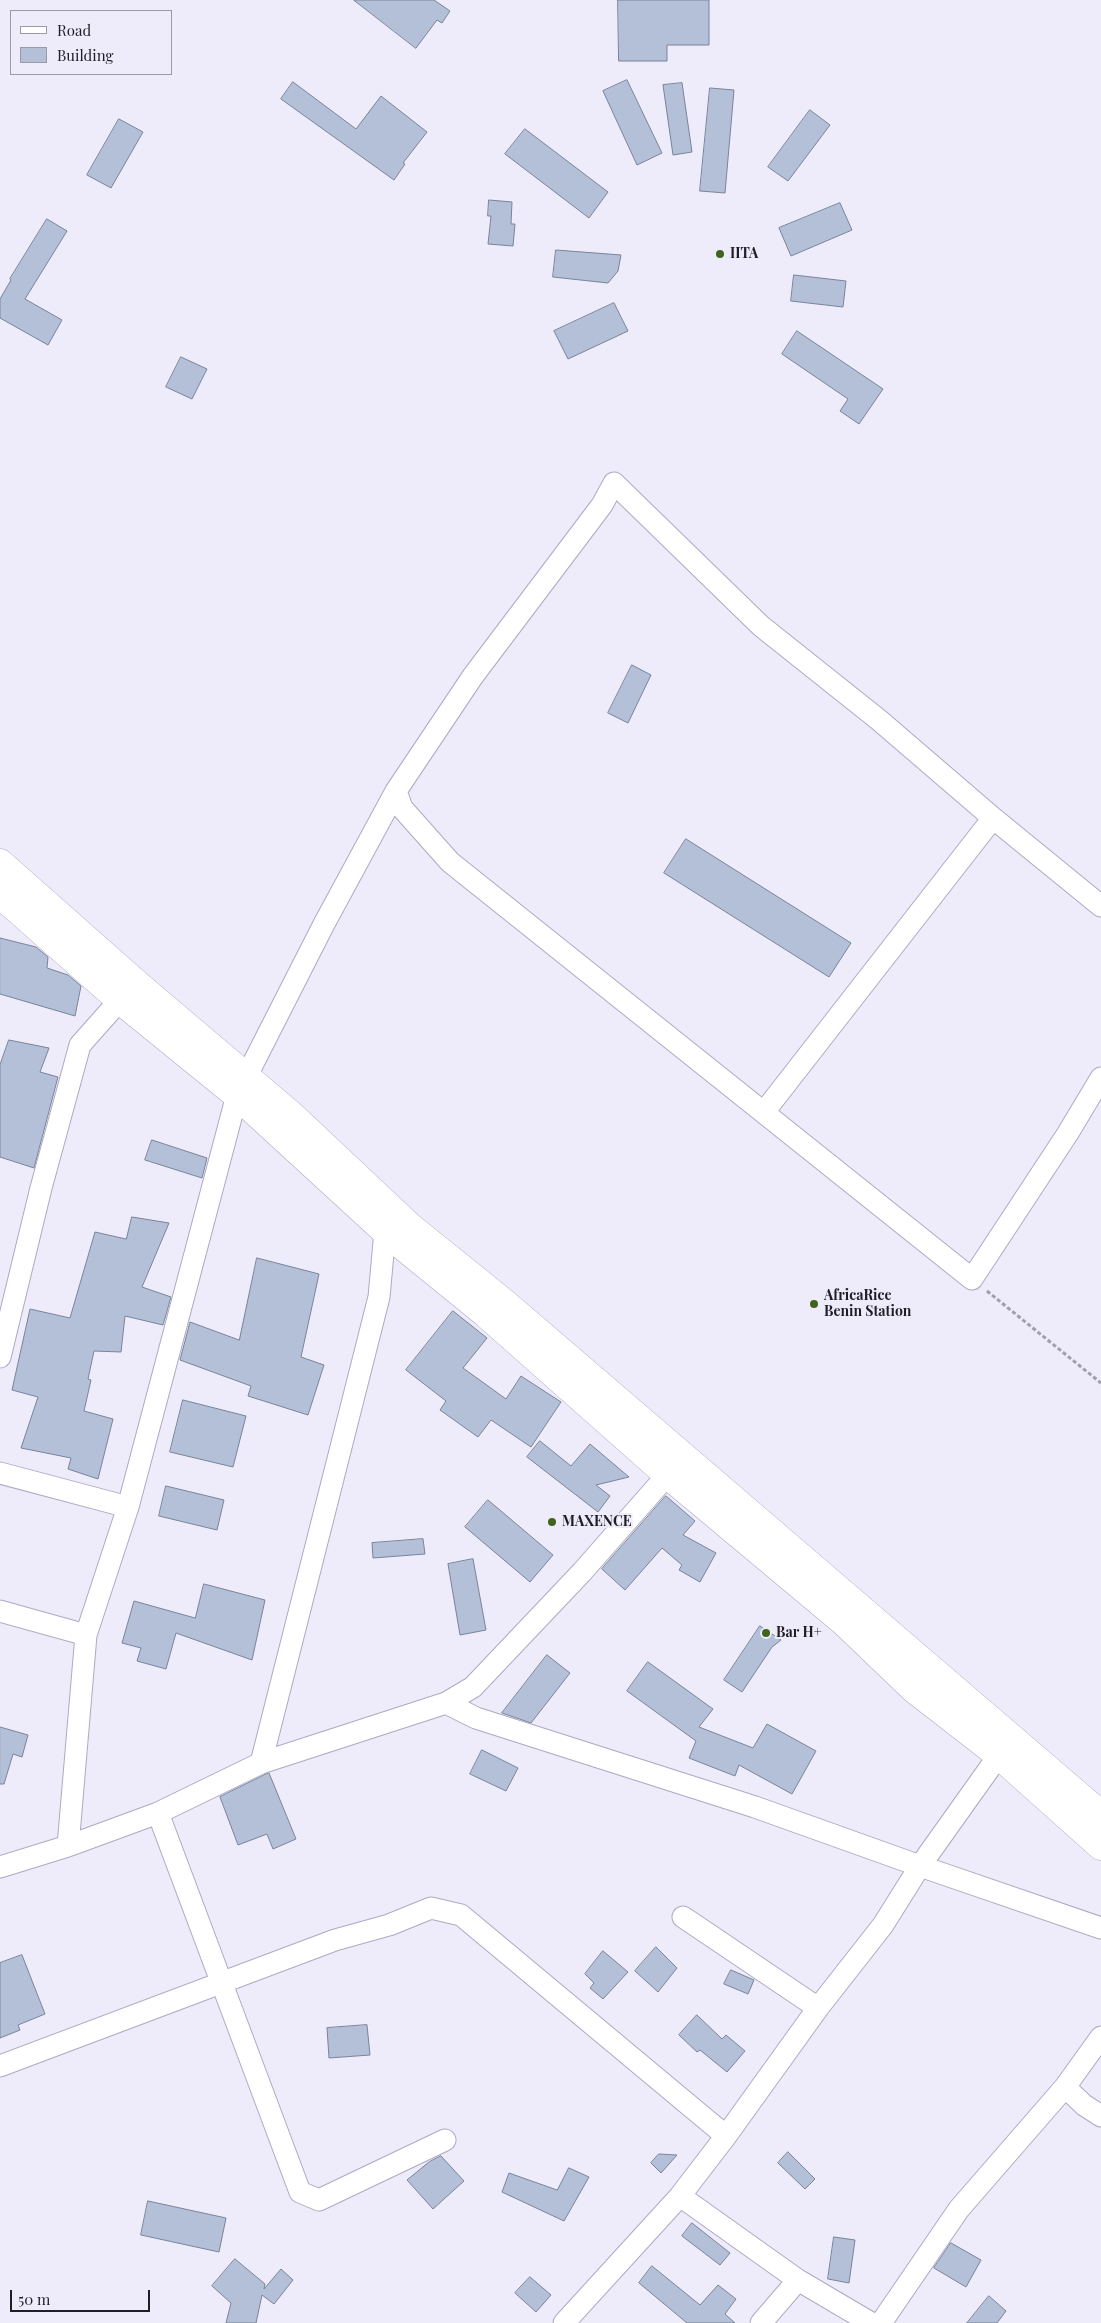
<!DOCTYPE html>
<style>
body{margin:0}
#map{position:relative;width:1101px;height:2323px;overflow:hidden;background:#eeebfb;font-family:"Playfair Display",serif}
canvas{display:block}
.legend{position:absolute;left:10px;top:10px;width:162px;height:65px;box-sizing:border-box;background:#eeebfb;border:1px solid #9b99a6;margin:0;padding:6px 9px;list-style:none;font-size:15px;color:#1f1d26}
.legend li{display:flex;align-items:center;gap:10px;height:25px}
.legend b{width:25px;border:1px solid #9b99a6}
.scale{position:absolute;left:10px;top:2290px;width:140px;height:22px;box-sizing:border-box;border:2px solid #1f1d26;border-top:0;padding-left:6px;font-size:15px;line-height:18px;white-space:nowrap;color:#1f1d26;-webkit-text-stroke:4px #eeebfb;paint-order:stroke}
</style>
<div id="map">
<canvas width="1101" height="2323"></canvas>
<ul class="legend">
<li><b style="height:6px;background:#fff"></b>Road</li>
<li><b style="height:14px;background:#b3c0d7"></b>Building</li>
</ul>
<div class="scale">50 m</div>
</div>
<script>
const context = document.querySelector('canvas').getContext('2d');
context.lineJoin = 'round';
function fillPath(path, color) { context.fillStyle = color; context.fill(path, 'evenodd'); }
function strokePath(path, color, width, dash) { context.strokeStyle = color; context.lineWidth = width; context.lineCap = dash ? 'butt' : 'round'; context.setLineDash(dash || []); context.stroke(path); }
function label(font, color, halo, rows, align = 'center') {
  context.font = font + ' "Playfair Display",serif'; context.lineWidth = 4; context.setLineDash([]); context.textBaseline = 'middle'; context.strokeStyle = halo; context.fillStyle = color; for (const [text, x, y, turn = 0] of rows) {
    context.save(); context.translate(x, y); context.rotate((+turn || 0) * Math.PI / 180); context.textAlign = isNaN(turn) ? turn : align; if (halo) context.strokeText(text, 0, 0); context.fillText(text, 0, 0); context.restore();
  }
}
const building = new Path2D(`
 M354,0H434L450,11L442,23L437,20L416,48Z
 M618,0H709V45H667V61H619Z
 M627,80L662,153L637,165L603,91Z
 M293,82L356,129L381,96L427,132L403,163L405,164L394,180L281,99Z
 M682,83L692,152L673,155L663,85Z
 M710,88L734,90L725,193L700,191Z
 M810,110L830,125L788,181L768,167Z
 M119,119L143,132L111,188L87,175Z
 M525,129L608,192L589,218L505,154Z
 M489,200L512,202L511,224H515L513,246L488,244L491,216H488Z
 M840,203L852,230L791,256L779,228Z
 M47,219L67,231L25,299L62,320L48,345L0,318V299L11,280L10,279Z
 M556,250L621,255L618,271L608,283L553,277Z
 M794,275L846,281L843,307L791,301Z
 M614,303L628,331L568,359L554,331Z
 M797,331L883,389L859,424L840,411L848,399L782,354Z
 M181,357L207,369L192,399L166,387Z
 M632,665L651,675L628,723L608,713Z
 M686,839L851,943L829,977L664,873Z
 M0,938L36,947L48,957L47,968L68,975L81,986L75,1016L0,994Z
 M9,1040L49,1048L40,1072L58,1077L34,1168L0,1157V1065Z
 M152,1140L207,1158L202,1178L145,1160Z
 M132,1217L169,1223L142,1287L171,1297L163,1325L125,1316L121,1352L94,1351L88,1379L91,1380L84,1411L113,1419L98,1479L68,1469L71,1458L21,1448L38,1397L12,1390L30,1309L70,1318L95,1232L126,1239Z
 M257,1258L319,1274L301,1357L324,1365L308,1415L248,1396L251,1386L180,1360L190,1322L239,1340Z
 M453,1311L487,1338L463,1368L506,1399L521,1376L561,1402L531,1447L491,1420L478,1437L440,1410L446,1401L406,1370Z
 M183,1400L246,1416L233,1467L170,1452Z
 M540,1441L571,1466L590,1444L629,1477L596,1485L610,1496L598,1512L527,1457Z
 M166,1486L224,1500L217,1530L159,1516Z
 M666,1496L695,1521L683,1535L716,1553L700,1582L679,1570L682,1565L662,1548L625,1590L602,1569Z
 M488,1500L553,1555L530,1582L465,1527Z
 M423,1539L425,1554L373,1558L372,1543Z
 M473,1559L486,1630L460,1635L448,1564Z
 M204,1584L265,1600L252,1660L176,1633L166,1669L137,1661L141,1648L122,1643L134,1601L195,1618Z
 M760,1626L781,1640L772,1647L742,1692L724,1680Z
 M547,1655L570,1673L531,1723L502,1713Z
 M648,1662L713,1709L699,1727L753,1748L767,1724L816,1751L792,1794L739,1765L735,1776L689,1758L696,1741L627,1691Z
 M0,1727L28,1735L22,1757L13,1754L4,1784H0Z
 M482,1750L518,1768L506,1791L470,1774Z
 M269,1773L296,1839L273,1849L267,1834L238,1845L220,1797Z
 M656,1947L677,1968L658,1992L635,1971Z
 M603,1951L628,1972L603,1999L590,1988L594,1983L585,1974Z
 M22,1955L45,2014L18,2025L20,2030L0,2038V1963Z
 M731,1970L754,1980L748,1994L724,1984Z
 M697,2015L722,2039L726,2035L745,2051L727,2072L700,2050L697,2052L679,2035Z
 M367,2025L370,2055L329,2058L327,2028Z
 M788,2152L815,2179L805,2189L778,2163Z
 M659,2154L677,2155L661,2173L651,2163Z
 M441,2156L464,2181L433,2209L407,2180L429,2162Z
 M569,2168L589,2177L564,2221L502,2192L509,2173L557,2190Z
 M148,2201L226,2218L219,2252L141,2235Z
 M692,2223L730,2253L720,2265L682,2236Z
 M834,2237L855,2240L849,2283L828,2279Z
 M951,2243L981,2260L966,2287L934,2268Z
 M235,2259L265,2284L264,2289L281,2269L293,2280L274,2304L262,2295L256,2323H226L231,2303L212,2286Z
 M652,2266L700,2305L718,2285L736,2299L725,2314L735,2323H687L639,2283Z
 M530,2277L551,2295L536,2312L515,2293Z
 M989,2296L1006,2311L997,2323H967Z`);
fillPath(building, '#b3c0d7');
strokePath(building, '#788499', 1);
const street = new Path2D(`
 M396,791L402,808L450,862L972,1279L1068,1133L1101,1078
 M764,1112L993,818
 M0,1357L41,1188L80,1045L120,1000L132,991
 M0,1473L128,1507
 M0,1611L86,1635
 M446,1703L476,1718L755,1807L920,1866L1101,1928
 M261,1763L379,1297L385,1231L392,1223
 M158,1813L300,2192L319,2200L445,2140
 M68,1846L86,1635L128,1507L237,1095L324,924L396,791L473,676L602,505L614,483L761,626L879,720L993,818L1101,906
 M0,1867L68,1846L158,1813L261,1763L446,1703L473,1687L582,1572L677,1464
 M683,1917L818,2008
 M0,2066L335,1940L389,1925L431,1908L461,1915L726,2136
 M1065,2087L1084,2105L1101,2116
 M680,2196L798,2280L871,2323
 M564,2323L680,2196L726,2136L818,2008L883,1925L920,1866L999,1755L1010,1744
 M761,2323L798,2280
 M881,2323L959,2209L1065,2087L1101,2037`);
const secondary = new Path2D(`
 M0,863L139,986L291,1115L410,1227L503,1302L1101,1815
 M0,894L120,1000L237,1095L394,1239L485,1313L667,1474L843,1621L914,1689L999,1755L1101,1846`);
strokePath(street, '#aea9c2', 23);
strokePath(secondary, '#aea9c2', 29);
strokePath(new Path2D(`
 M987,1291L1101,1383`), '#a19fac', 3, [4, 2.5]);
strokePath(street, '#fff', 21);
strokePath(secondary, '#fff', 28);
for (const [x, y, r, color] of [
 [720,254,5,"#40641c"],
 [814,1304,5,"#40641c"],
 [552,1522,5,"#40641c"],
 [766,1633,5,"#40641c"]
]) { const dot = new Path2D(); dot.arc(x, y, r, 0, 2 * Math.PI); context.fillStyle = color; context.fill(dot); strokePath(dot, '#eeebfb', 2); }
label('bold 14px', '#1f1d26', '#eeebfb', [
 ["IITA",730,254],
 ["AfricaRice",824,1296],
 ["Benin Station",824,1312],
 ["MAXENCE",562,1522],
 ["Bar H+",776,1633]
], 'left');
</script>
